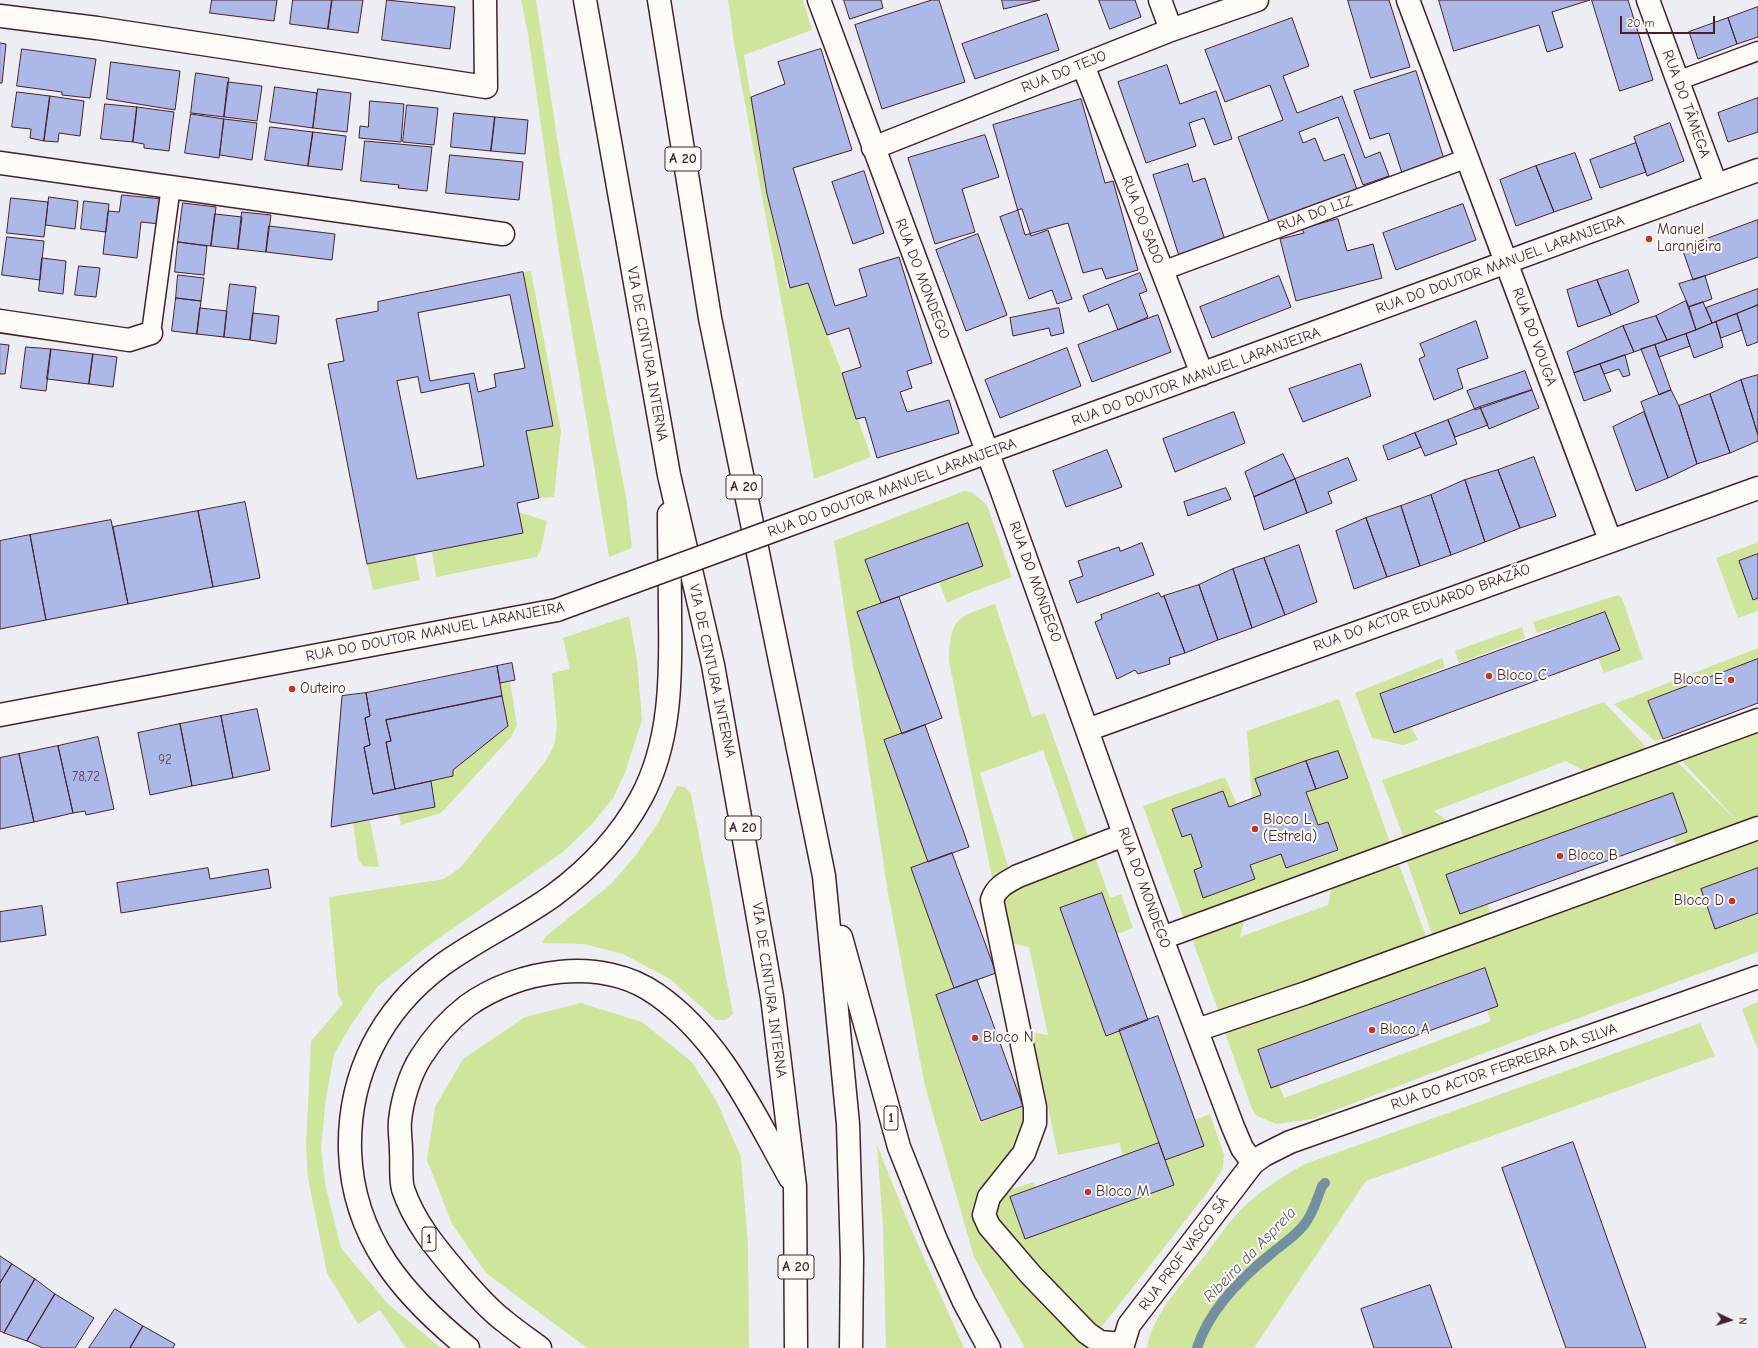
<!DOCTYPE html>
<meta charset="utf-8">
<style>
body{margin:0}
#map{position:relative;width:1758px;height:1348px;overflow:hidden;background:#edeef4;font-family:"Comic Neue",sans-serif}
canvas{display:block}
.north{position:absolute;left:1710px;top:1300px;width:40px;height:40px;-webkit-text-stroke:3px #fdfcf7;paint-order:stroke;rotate:94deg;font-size:11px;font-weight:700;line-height:16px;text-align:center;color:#4a1f2b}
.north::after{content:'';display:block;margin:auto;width:14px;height:18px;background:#4a1f2b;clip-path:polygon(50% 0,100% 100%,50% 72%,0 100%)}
.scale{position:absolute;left:1620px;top:16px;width:95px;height:18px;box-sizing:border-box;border:2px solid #4a1f2b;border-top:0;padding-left:5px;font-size:12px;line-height:14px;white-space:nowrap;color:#4a1f2b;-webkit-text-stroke:3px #fdfcf7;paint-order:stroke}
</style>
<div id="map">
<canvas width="1758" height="1348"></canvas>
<div class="north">N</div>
<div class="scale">20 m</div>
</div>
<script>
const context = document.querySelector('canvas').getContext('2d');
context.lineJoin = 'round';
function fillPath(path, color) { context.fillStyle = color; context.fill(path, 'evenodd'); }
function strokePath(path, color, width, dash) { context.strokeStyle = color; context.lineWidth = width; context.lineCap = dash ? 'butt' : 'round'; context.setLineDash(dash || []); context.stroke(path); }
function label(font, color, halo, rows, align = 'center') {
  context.font = font + ' "Comic Neue",sans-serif'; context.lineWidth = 4; context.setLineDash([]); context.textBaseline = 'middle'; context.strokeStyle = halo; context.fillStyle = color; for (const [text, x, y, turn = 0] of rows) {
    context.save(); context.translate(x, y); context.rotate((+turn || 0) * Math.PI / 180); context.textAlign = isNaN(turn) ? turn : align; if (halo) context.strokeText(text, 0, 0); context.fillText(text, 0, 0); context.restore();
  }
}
fillPath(new Path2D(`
 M521,0H536L560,157L626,497L632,548L609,557L560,259L528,34Z
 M728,0H803L812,30L744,55L767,194L788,289L808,283L842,373L871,457L814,479L735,49Z
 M531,271L561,431L554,497L539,498L526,431L553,426L523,272Z
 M964,491L973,493L987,505L1012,577L967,594L947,603L939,582L983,566L968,523L865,560L881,603L858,612L902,734L884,740L928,862L911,868L954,988L936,995L980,1123L1022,1106L1014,1081L1021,1079L1028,1106L1021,1139L980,1201L1086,1348H1025L974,1257L925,1086L888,893L834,541Z
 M519,512L547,521L541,549L537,557L436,577L432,552L523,533Z
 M1758,542V554L1739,561L1758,598V611L1738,618L1716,558Z
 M415,555L420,580L373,590L367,564Z
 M1618,595L1622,598L1643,659L1604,673L1598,658L1620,650L1605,612L1537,633L1533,622Z
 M995,604L1032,717L1045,713L1089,839L1075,843L1043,750L980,773L1009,869L997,875L993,883L949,661C950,618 957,617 995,604Z
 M629,616L637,660L642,720L625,773L613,798L592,824L563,852L429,945L378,986L351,1025L334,1054L326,1098L321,1147L325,1184L341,1248L388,1304L441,1348H406L380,1310L358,1324L327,1273L308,1178L306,1146L311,1041L343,1004L338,994L329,897L444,879L460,868L545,762L554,746L557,726L552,673L570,669L563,638Z
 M1522,627L1525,638L1459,663L1455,651Z
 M1758,648V659L1649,701L1663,739L1655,741L1614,704Z
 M1442,658L1445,667L1380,694L1411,727L1418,740L1403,745L1372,738L1355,693Z
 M510,681L517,725L511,737L441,813L401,825L399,814L435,807L431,781L453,776V770L502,696L500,683Z
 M1339,699L1391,845L1184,919L1143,806L1222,778L1226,779L1236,803L1229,807L1223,791L1172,809L1182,836L1191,834L1202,867L1194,870L1203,896L1254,880L1250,865L1281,854L1286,868L1339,851L1328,822L1318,825L1306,792L1348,778L1338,751L1255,779L1261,795L1252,798L1247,731Z
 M1604,702L1647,748L1584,771L1566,761L1434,811L1449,822L1404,838L1382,780Z
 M1758,720V952L1508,1044L1312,1119L1276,1124L1257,1116L1252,1109L1221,1021L1436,946L1403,850L1668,753L1739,823L1673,751ZM1673,837L1681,856L1494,924L1487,904ZM1485,968L1498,1005L1487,1010L1491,1021L1284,1098L1279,1085L1271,1087L1258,1050Z
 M677,786L685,787L691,794L733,1014L726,1020H716L670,979L623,954L584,944L542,943L545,937L610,885L636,855L658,823Z
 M370,820L379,867L363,866L358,859L353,823Z
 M1095,857L1110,898L1121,894L1133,928L1117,934L1102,893L1060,908L1106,1035L1119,1030L1159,1143L1123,1156L1119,1143L1058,1155C1049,1114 1043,1073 1030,1032L1048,1035L1029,947L1011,943L1002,900L1012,889Z
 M1398,862L1428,941L1220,1015L1191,936L1245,917L1240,937L1328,905L1332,885Z
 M1758,1002V1050L1742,1009Z
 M581,1003L642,1022L692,1062L717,1102L741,1157L748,1245L749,1348H587L486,1273L452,1224L427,1160L435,1107L463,1059L525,1017Z
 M1700,1023L1715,1056L1366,1181L1254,1348H1147C1153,1313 1182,1285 1203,1258C1215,1243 1225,1226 1239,1212C1257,1192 1282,1177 1305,1164Z
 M1210,1114L1224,1155L1223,1168L1210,1189L1107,1320L1102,1326L1093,1328L996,1221L993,1207L1003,1192L1034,1182L1036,1188L1010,1197L1025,1239L1174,1185L1165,1160L1204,1146L1195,1120Z
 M877,1145L908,1222L964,1348H886L883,1227Z`), '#cee59b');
strokePath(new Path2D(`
 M1197,1348C1209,1310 1242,1277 1272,1253C1283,1244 1295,1236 1304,1225C1313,1214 1317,1199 1322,1186L1325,1183`), '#758fa2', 10);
const building = new Path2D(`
 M212,0H277L274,21L210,13Z
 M293,0H332L328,29L290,24Z
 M332,0H363L358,33L328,29Z
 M387,0L455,7L450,49L382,40Z
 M844,0H881L883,8L850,19Z
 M932,0H939L965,82L882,109L855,25Z
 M1002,0H1040L1004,9Z
 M1099,0H1135L1141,17L1110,29Z
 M1348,0H1389L1410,67L1371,78Z
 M1439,0H1590L1552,12L1563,47L1547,52L1539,25L1454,51Z
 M1592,0H1628L1653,80L1620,91Z
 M1758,7V37L1737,44L1728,18Z
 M1047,14L1059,50L975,79L962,44Z
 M1292,18L1309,66L1283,76L1297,113L1342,96L1365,158L1380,152L1389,176L1363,185L1338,117L1299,132L1303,143L1315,138L1324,161L1344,154L1358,192L1270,224L1238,137L1283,120L1270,85L1225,102L1205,50Z
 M1728,18L1737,44L1698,59L1689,32Z
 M0,43L6,44L2,83H0Z
 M22,49L96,59L90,98L62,95V92L17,86Z
 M821,49L852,150L793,168L835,306L867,296L859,269L899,257L932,363L907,371L912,388L900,392L907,412L949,400L959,433L877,458L865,417L856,419L842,373L861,367L849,328L827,335L808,283L790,288L767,194L751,97L785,84L778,62Z
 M111,62L180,71L175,110L107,99Z
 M1167,65L1180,104L1216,91L1232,139L1214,145L1204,118L1189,123L1196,146L1146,163L1118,82Z
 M1416,71L1444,159L1402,173L1389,133L1370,139L1354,91Z
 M196,73L229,78L224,117L191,113Z
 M228,82L262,86L257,121L224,117Z
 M275,87L317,93L313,128L270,122Z
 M318,89L351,93L347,132L313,128Z
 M17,92L50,96L44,141L30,138L31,129L12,127Z
 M50,96L84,101L80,136L59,133L58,142L44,141Z
 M1758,98V132L1728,142L1718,113Z
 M1081,99L1105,183L1113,181L1138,270L1106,279L1102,268L1083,273L1068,223L1025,235L993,125Z
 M370,101L404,104L401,142L359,138L360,126L368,127Z
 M105,104L137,107L133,142L101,139Z
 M407,105L438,108L434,145L403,142Z
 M137,107L174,112L169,151L144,148V144L133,142Z
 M454,113L495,117L491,151L451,147Z
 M191,114L224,119L219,158L185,153Z
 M495,117L528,120L525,154L491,151Z
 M224,119L257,123L252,160L220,155Z
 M1670,123L1684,161L1647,176L1634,137Z
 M270,127L313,132L308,166L265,160Z
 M313,132L346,136L342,170L308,166Z
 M985,135L999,177L962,189L975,232L935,244L908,158Z
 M365,141L432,147L427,191L398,188L399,185L361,181Z
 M1636,143L1646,172L1600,188L1590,160Z
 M1575,153L1592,199L1554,212L1536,166Z
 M450,155L523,162L519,200L446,193Z
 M1188,164L1193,182L1205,178L1225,240L1179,256L1153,175Z
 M1536,166L1554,212L1516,226L1500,180Z
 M864,171L884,233L853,244L832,182Z
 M122,195L163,199L160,224L141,222L137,258L103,254L108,211L119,212Z
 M49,197L78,201L75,229L46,225Z
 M11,198L48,202L44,237L7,233Z
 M84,201L109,204L106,232L81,229Z
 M183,203L216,207L211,246L178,242Z
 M1463,204L1476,240L1396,270L1383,233Z
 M1022,209L1031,236L1048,230L1072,299L1057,304L1052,290L1029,299L1000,217Z
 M242,212L271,215L266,252L238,249Z
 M215,214L242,217L238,249L211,246Z
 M1338,219L1347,251L1373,244L1382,278L1296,301L1280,239L1304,233L1302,229Z
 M1758,220V257L1693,280L1682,248Z
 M269,226L335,234L332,260L266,252Z
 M978,234L1007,315L966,331L936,250Z
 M7,237L44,241L40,280L2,275Z
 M178,242L207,246L204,275L175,272Z
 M42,258L66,261L63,294L39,291Z
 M79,266L100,268L96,297L75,295Z
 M1628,270L1639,302L1611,315L1597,280Z
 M523,272L553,426L526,431L539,498L517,503L523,533L367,564L328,364L344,361L336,319L378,311V302ZM418,377L421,393L469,383L484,466L417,479L397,381Z
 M1140,273L1147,291L1139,294L1148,317L1118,330L1108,304L1089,312L1083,296Z
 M178,275L204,278L201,301L176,298Z
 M1279,276L1291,307L1212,338L1200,307Z
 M1705,276L1712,299L1689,307L1679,284Z
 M1597,280L1611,315L1578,327L1567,290Z
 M230,284L256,287L250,340L224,337Z
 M1758,289V305L1712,323L1706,308Z
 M510,295L525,368L494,374L496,387L478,392L474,373L430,381L418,313Z
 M176,298L201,301L197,334L172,331Z
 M1686,301L1696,330L1667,340L1656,316Z
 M1703,302L1712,323L1696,330L1689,307Z
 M1758,305V342L1747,346L1737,314Z
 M200,308L227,311L224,337L197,334Z
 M1059,308L1064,333L1051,336L1049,328L1013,336L1010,318Z
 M253,313L279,316L276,344L250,340Z
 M1737,314L1742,330L1721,338L1716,322Z
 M1158,315L1171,352L1092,382L1078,345Z
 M1656,316L1667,340L1634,352L1623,326Z
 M1476,321L1488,358L1457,369L1463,388L1434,400L1419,359L1425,356L1420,344Z
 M1716,322L1723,347L1694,358L1686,334Z
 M1623,326L1634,352L1574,373L1567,352Z
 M1686,334L1690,346L1659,357L1655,345Z
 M0,344L9,345L5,374H0Z
 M1655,345L1671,390L1659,395L1641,349Z
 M26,347L51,349L46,391L21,388Z
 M1067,348L1081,386L1000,418L985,380Z
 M51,349L93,354L89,384L47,379Z
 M93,354L117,357L113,387L89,384Z
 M1625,355L1630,375L1623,377L1619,369L1604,374L1600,364Z
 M1361,364L1371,396L1303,422L1289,389Z
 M1600,364L1611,391L1584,401L1574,373Z
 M1525,371L1532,390L1475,410L1467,391Z
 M1758,375V435L1741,380Z
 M1741,380L1758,435V441L1730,453L1710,394Z
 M1532,390L1539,408L1489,429L1480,407Z
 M1671,390L1679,406L1697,464L1668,478L1641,402Z
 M1710,394L1730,453L1697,464L1679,406Z
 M1480,407L1488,425L1455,437L1448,420Z
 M1234,412L1245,443L1175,472L1163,439Z
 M1644,412L1668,478L1636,491L1613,427Z
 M1448,420L1457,444L1425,456L1415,433Z
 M1415,433L1421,447L1388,460L1383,446Z
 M1107,450L1122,487L1066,507L1053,471Z
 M1283,454L1295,479L1254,497L1245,472Z
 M1534,457L1556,516L1520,528L1498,470Z
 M1348,458L1357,480L1328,492L1332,503L1307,513L1295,479Z
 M1498,470L1520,528L1485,542L1465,480Z
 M1295,479L1307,513L1264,530L1254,497Z
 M1465,480L1485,542L1451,555L1431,495Z
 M1226,488L1231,499L1188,516L1184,502Z
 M1431,495L1451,555L1420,566L1401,506Z
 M245,502L260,578L213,587L198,511Z
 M1401,506L1420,566L1387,577L1366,518Z
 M198,511L213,587L128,604L113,527Z
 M1366,518L1387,577L1354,589L1336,531Z
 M111,520L128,604L46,620L30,535Z
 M968,523L983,566L881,603L865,560Z
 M30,535L46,620L0,629V541Z
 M1142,543L1154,575L1077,603L1069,581L1083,576L1078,561L1119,547L1120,551Z
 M1299,545L1317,602L1285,615L1264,558Z
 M1758,554V598L1753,600L1739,561Z
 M1264,558L1285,615L1252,628L1233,569Z
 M1233,569L1252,628L1218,640L1199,585Z
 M1199,585L1218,640L1185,653L1164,596Z
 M1159,593L1161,597L1164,596L1185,653L1169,658L1170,664L1138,674L1135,670L1117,679L1095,622L1102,619L1101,615Z
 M899,597L942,718L902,734L857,612Z
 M1605,612L1620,650L1394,733L1380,694Z
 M1758,659V703L1663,739L1648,701Z
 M512,663L515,680L500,683L497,666Z
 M497,666L502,696L386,720L391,741L386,742L395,789L373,794L364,747L370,745L365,718L370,716L366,693Z
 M366,693L370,716L365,718L370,745L364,747L373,794L431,781L435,807L331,827L342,696Z
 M502,696L508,726L453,770V776L395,789L386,742L391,741L386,720Z
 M257,709L270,770L233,778L221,716Z
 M221,716L233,778L192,786L180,724Z
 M180,724L192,786L150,795L138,733Z
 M925,725L969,847L928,862L884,740Z
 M98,737L114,809L86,815L85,811L73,813L58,746Z
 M58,746L73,813L34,822L19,754Z
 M1338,751L1348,778L1316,789L1306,761Z
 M19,754L34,822L0,829V758Z
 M1306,761L1316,789L1306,792L1318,825L1328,822L1338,850L1286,868L1281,854L1250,865L1255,879L1203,898L1194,870L1202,867L1191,834L1182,837L1172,809L1223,791L1229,807L1261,795L1255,779Z
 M1673,793L1687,832L1460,914L1446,875Z
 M952,853L996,973L954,988L911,868Z
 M208,868L210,879L268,869L271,888L121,913L117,883Z
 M1758,868V913L1715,929L1701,889Z
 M1102,893L1148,1020L1106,1036L1060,908Z
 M42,906L46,935L0,942V912Z
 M1485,968L1498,1006L1271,1088L1258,1050Z
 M977,980L1023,1106L981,1121L936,995Z
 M1158,1016L1204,1146L1165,1160L1119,1030Z
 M1573,1142L1646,1348H1566L1502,1168Z
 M1159,1143L1174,1185L1025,1239L1010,1197Z
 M0,1256L12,1264L0,1283Z
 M12,1264L35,1279L4,1333L0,1331V1283Z
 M35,1279L55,1294L27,1341L4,1333Z
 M1430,1285L1452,1348H1374L1361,1309Z
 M55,1294L94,1318L75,1348H43L27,1341Z
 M115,1309L143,1326L130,1348H89Z
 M143,1326L175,1344L173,1348H130Z`);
fillPath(building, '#acb8e8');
strokePath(building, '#4a1f2b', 1);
const service = new Path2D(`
 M1677,81L1758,51
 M1162,271L1468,158
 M151,333L171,186`);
const minor = new Path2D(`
 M819,0L1000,486L1150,907L1233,1127L1242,1148L1253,1163
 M1160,0L1171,30
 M1408,0L1610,540
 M1648,0L1716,185
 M0,16L97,28L486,87L485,0
 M1083,65L1202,374
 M873,148L1171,30L1257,0
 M0,163L503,234
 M0,321L129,340L151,333
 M865,497L1758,170
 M0,715L557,610
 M1087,730L1758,488
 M1162,938L1758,720
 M1197,1030L1306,993L1758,828
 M1122,1344L1100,1342L1087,1333L1031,1275L989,1226L984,1215L989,1197L1024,1153L1035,1123V1107L992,900C996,887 1007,882 1018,876L1124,835
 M1122,1348L1129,1325L1253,1163L1264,1155L1290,1142L1758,977`);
const motorway = new Path2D(`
 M585,0L669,475L713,665L772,997L795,1186L796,1348
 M659,0L710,318L824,876L848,1124L852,1258L851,1348
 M841,937L899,1147L936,1240L964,1302L989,1348
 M468,1348C403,1295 353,1238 350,1151C348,1075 381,1010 442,965C478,939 518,921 554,895C589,869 620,837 641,798C671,743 671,676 670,616C670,582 669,548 669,514
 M540,1348C528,1339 515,1330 503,1320C486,1307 472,1290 458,1274C436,1248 414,1222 403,1189C400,1178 402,1163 401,1151C401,1141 399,1130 400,1121C402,1100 410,1074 421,1057C433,1038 449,1020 467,1006C518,969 602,956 656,994C720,1038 753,1112 790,1178`);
strokePath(service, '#4a1f2b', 21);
strokePath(minor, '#4a1f2b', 25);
strokePath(motorway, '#4a1f2b', 25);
strokePath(service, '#fdfcf7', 18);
strokePath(minor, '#fdfcf7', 22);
strokePath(motorway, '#fdfcf7', 22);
const minorBridge = new Path2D(`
 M557,610L865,497`);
strokePath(minorBridge, '#4a1f2b', 25, []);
strokePath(minorBridge, '#fdfcf7', 22);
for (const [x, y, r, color] of [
 [1649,239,4,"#c8321e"],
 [1489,676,4,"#c8321e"],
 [1731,680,4,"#c8321e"],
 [292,689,4,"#c8321e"],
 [1255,829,4,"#c8321e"],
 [1560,856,4,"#c8321e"],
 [1732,901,4,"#c8321e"],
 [1372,1030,4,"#c8321e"],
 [975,1038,4,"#c8321e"],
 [1088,1192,4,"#c8321e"]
]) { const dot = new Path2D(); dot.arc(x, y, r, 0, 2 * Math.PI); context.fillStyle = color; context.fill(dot); strokePath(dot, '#fdfcf7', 1.5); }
label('13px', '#62455a', null, [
 ["92",165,760],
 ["78,72",86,777]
]);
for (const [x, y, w] of [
 [683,159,36],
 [744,487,36],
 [743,828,36],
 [891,1118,14],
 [429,1239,14],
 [796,1267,36]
]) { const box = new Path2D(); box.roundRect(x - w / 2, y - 12, w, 24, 3); context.fillStyle = '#fdfcf7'; context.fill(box); strokePath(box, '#4a1f2b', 1); }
label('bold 14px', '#4a1f2b', null, [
 ["A 20",683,159],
 ["A 20",744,487],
 ["A 20",743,828],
 ["1",891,1118],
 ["1",429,1239],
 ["A 20",796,1267]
]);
label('15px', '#4a1f2b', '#fdfcf7', [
 ["RUA DO TEJO",1064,72,-22],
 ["RUA DO TÂMEGA",1686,104,70],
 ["RUA DO LIZ",1315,214,-20],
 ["RUA DO SADO",1142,220,69],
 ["RUA DO DOUTOR MANUEL LARANJEIRA",1500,265,-20],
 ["RUA DO MONDEGO",922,279,69],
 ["RUA DO VOUGA",1534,337,70],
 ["VIA DE CINTURA INTERNA",647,354,80],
 ["RUA DO DOUTOR MANUEL LARANJEIRA",1196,377,-20],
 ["RUA DO DOUTOR MANUEL LARANJEIRA",892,488,-20],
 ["RUA DO MONDEGO",1035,582,70],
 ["RUA DO ACTOR EDUARDO BRAZÃO",1422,608,-20],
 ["RUA DO DOUTOR MANUEL LARANJEIRA",435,632,-11],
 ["VIA DE CINTURA INTERNA",712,671,78],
 ["RUA DO MONDEGO",1144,888,70],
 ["VIA DE CINTURA INTERNA",769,990,82],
 ["RUA DO ACTOR FERREIRA DA SILVA",1504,1067,-19],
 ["RUA PROF VASCO SÁ",1184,1254,-53]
]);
label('15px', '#4a1f2b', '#fdfcf7', [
 ["Manuel",1657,230],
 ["Laranjeira",1657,247],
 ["Bloco C",1497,676],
 ["Bloco E",1723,680,"right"],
 ["Outeiro",300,689],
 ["Bloco L",1263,820],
 ["(Estrela)",1263,837],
 ["Bloco B",1568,856],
 ["Bloco D",1724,901,"right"],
 ["Bloco A",1380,1030],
 ["Bloco N",983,1038],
 ["Bloco M",1096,1192]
], 'left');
label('italic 16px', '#5f5767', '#fdfcf7', [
 ["Ribeira da Asprela",1250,1255,-46]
]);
</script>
